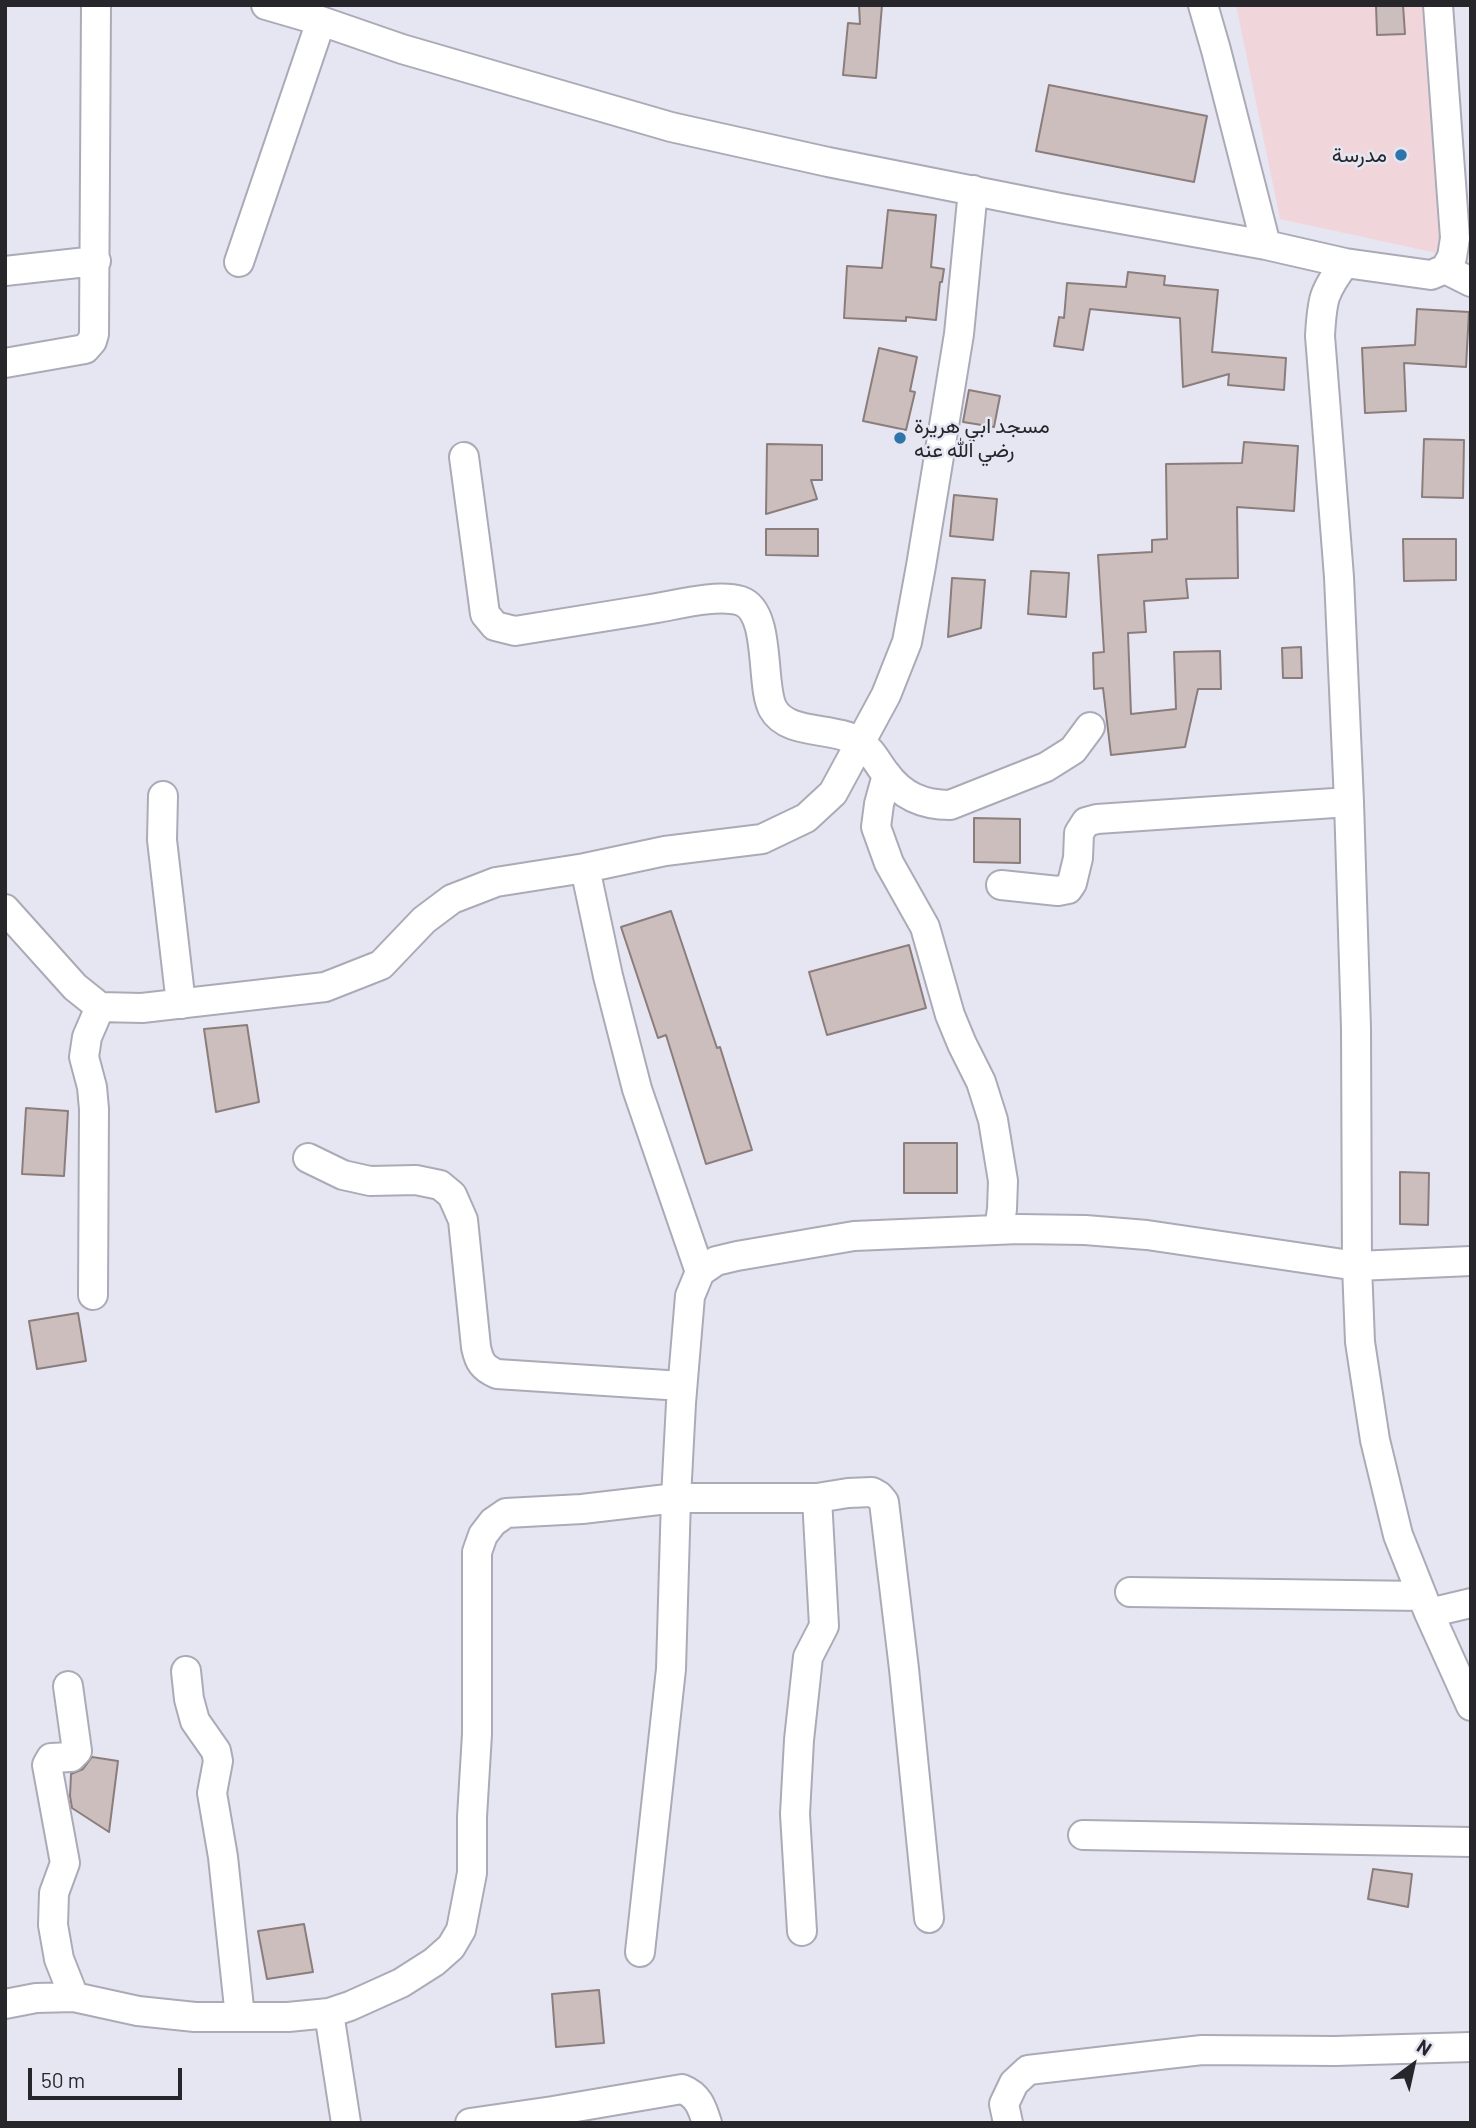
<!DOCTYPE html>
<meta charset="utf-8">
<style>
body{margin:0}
#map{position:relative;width:1476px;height:2128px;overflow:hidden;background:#e6e6f2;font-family:Barlow,sans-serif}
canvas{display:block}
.frame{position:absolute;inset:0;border:7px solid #26262b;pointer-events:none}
.north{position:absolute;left:1378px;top:2030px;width:70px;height:70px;-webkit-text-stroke:5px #e6e6f2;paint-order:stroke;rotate:33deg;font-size:19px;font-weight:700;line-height:28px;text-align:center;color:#26262b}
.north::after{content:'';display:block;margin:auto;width:24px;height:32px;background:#26262b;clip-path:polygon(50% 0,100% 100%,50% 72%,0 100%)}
.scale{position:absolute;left:28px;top:2068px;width:154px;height:32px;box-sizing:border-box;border:4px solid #26262b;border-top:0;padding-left:9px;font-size:21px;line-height:24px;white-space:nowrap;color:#26262b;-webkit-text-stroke:5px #e6e6f2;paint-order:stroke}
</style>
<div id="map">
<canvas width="1476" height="2128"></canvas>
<div class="frame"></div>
<div class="north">N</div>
<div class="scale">50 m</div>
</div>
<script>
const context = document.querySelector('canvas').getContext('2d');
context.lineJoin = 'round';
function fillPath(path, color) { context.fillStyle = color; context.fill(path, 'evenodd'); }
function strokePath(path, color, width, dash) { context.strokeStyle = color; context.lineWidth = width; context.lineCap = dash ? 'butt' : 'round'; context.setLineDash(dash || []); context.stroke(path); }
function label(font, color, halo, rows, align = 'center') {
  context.font = font + ' Barlow,Vazirmatn,sans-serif'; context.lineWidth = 5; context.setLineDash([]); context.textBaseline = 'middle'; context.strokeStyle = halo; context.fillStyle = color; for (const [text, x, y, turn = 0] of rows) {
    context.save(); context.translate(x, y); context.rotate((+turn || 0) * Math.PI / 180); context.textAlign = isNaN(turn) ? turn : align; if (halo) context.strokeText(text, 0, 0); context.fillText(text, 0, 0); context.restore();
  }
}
fillPath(new Path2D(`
 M1236,5H1435L1441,254L1280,219Z`), '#f0d6db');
const building = new Path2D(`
 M859,5H882L876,78L843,75L848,23L860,24Z
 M1376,5H1403L1405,34L1377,35Z
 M1049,85L1207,116L1194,182L1036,151Z
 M888,210L936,215L931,267L944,269L942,282H940L936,320L906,317V321L844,318L847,266L882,268Z
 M1128,272L1165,276L1164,285L1218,290L1212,352L1286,358L1284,390L1228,385L1229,374L1183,387L1180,318L1090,309L1083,350L1054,346L1059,317L1064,318L1067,283L1126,287Z
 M1417,309L1469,312L1466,367L1404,363L1406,411L1365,413L1362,348L1415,345Z
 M879,348L917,357L910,391L915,392L906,430L863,421Z
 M969,390L1000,396L994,427L963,422Z
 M1424,439L1464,440L1463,498L1422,497Z
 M1244,442L1298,446L1294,511L1237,507L1238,578L1186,579L1188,598L1144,601L1146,632L1128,633L1131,714L1176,709L1174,652L1220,651L1221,689H1198L1185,747L1111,755L1103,688L1094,689L1093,653L1104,652L1098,555L1152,552V540L1167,539L1166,464L1242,463Z
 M767,444L822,445V480H811L817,499L766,514Z
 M954,495L997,499L993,540L950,536Z
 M766,529H818V556L766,555Z
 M1403,539H1456V580L1404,581Z
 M1031,571L1069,573L1066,617L1028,614Z
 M952,578L985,580L981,628L948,637Z
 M1301,647L1302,678H1283L1282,648Z
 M974,818L1020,819V863L974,862Z
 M671,911L717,1048L720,1047L752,1150L706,1164L666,1035L658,1038L621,927Z
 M909,945L926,1008L827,1035L809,972Z
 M247,1025L259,1102L216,1112L204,1029Z
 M26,1108L68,1111L64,1176L22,1174Z
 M904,1143H957V1193H904Z
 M1400,1172L1429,1173L1428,1225L1400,1224Z
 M78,1313L86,1361L37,1369L29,1321Z
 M92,1757L118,1761L109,1832L72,1808L70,1796L71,1774L83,1769Z
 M1373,1869L1412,1874L1408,1907L1368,1899Z
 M304,1924L313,1972L267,1979L258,1931Z
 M599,1990L604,2043L556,2047L552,1994Z`);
fillPath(building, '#ccbebd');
strokePath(building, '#8b7d7c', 2);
const minor = new Path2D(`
 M266,5L321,21L402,49L671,127L828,162L1060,208L1266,245L1345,263L1431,275L1445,269L1452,257L1455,238L1438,5
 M1203,5L1216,50L1266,245
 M239,262L321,21
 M1345,263C1323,292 1322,300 1320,336L1339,577L1349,802L1356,1028L1357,1266L1360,1342L1375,1440L1398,1535L1429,1613L1471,1706
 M1445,269L1471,282
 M5,271L96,261
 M5,363L85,349L92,341L94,334L96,5
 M464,457L485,614L495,626L515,631C563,623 610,616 657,608C680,604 718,594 741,601C772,612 760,686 773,709C788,736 834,726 859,742C872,750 877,763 886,774C902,796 923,805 950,805L1046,767L1073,750L1090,727
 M887,775L879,804L876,827L889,863L925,927L950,1015L962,1044L981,1082L993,1120L1003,1181L1002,1209L999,1229
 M163,796L162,840L181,1004
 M585,868L665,851L762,839L806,818L833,793L886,695L907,642L921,566L959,334L973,190
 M1001,885L1058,891L1068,889L1072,883L1078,858L1079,833L1086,822L1097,819L1349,802
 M5,909L75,987L100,1007L142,1008L325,987L381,965L424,920L452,899L496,882L585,868L608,976L637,1089L700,1272L716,1261L737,1256L854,1236L1019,1229L1085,1230L1147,1235L1357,1266L1471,1261
 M308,1158L343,1175L370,1181L416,1180L440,1185L452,1195L463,1220L476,1347C479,1362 483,1368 497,1374L682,1386
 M93,1295L94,1109L92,1087L84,1057L87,1037L100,1007
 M1130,1592L1422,1596
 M1429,1613L1471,1603
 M186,1671L189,1699L195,1721L216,1751L218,1761L212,1793L223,1857L240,2017
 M68,1686L77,1751L71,1757L51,1758L47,1765L65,1863L54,1893L53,1925L59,1959L74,1997
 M1083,1835L1471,1842
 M802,1931L795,1814L799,1740L808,1657L824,1626L817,1498
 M640,1952L671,1669L676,1498H817L848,1493L872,1492L879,1496L884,1502L904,1669L929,1918
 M5,2004L36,1998L74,1997L138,2011L195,2017H288L329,2013L350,2006L401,1983L434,1962L451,1947L461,1930L472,1873V1817L477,1734V1552L483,1535L493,1522L506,1513L582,1509L676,1498L681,1403L690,1296L700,1272
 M329,2013L346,2123
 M470,2123L553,2111L682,2089C698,2095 702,2107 707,2123
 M1008,2123L1004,2104L1014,2083L1028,2070L1202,2050L1335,2051L1471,2047`);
strokePath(minor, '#ababb7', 32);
strokePath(minor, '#fff', 28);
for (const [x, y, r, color] of [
 [1401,155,7,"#3075aa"],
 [900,438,7,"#3075aa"]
]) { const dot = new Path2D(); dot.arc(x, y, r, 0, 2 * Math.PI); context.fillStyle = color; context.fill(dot); strokePath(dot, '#e6e6f2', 2.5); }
label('21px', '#26262b', '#e6e6f2', [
 ["مدرسة",1387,155],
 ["مسجد ابي هريرة",914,426,"left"],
 ["رضي الله عنه",914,450,"left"]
], 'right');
</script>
